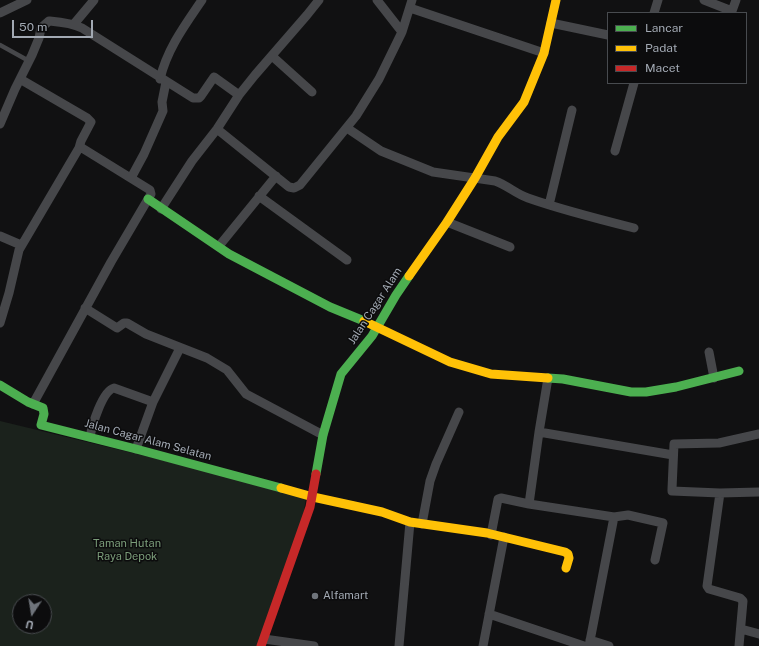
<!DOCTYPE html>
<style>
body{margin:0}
#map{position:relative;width:759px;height:646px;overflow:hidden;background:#111112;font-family:"Public Sans",sans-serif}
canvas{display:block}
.legend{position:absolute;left:607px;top:12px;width:140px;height:72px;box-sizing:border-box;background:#0c0c0d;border:1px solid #484b4f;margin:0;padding:5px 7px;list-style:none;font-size:12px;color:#a2a9b3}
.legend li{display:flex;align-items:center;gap:8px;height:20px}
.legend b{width:20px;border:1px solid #484b4f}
.north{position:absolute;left:12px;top:594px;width:40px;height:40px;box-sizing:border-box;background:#0c0c0d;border:1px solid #484b4f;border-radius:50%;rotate:192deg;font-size:11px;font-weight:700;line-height:16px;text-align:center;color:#a2a9b3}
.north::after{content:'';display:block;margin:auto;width:14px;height:18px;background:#6f747b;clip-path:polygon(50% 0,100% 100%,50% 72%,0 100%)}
.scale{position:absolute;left:12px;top:20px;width:81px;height:18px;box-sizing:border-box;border:2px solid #a2a9b3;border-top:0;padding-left:5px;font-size:12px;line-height:14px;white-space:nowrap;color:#a2a9b3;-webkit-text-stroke:3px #0c0c0d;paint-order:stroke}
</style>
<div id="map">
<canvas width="759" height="646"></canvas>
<ul class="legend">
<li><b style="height:5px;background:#4caf50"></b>Lancar</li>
<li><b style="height:5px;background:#ffc107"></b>Padat</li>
<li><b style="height:5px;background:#c62828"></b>Macet</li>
</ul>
<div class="north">U</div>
<div class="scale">50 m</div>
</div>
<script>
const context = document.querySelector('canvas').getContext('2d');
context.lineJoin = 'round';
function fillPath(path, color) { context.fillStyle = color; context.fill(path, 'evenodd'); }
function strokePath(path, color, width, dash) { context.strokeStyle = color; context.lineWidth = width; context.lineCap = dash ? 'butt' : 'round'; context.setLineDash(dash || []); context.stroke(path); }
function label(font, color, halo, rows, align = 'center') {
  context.font = font + ' "Public Sans",sans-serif'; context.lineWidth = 3; context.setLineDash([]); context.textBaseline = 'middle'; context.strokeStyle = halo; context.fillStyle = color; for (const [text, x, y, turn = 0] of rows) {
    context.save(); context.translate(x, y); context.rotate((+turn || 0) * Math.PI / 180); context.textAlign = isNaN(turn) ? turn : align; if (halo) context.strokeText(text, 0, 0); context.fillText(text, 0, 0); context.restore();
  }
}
fillPath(new Path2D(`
 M0,421L174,463L306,498L303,517L258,646H0ZM20,602H44V626H20Z`), '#1b221c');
strokePath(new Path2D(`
 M0,45L29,61`), '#46474a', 4.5);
strokePath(new Path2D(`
 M377,0L402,32
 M704,0L732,11L736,0
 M410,8L544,53
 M0,13L27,0
 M654,13L658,0
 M551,23L608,35
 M74,24L94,0
 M272,56L312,92
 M160,79C167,49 185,25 202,0
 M0,124L15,89L32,55L39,38L41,28L49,21C60,22 72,23 82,28L193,98H199L201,96L214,77L239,95
 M347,128L381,151L433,172L495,181C507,185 516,194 528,198C562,210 598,219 634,228
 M217,129L289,187L294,188L300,185L356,116L379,79L402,32L412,0
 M615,151L634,83
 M131,178L144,154L163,111L162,102L166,82
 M259,196L347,260
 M549,205L572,110
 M161,209L192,161L217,129L239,95L255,75L307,15L319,0
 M447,222L510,247
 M0,236L21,245
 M219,246L276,176
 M85,308L117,328L124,323H127L146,334L207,358L227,370L246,394L323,435
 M0,323L9,293L19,250L79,148L81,141L91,122L87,118L20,79
 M709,352L714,378
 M548,378L539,432L529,504L614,517L589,646
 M33,404L111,262L151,194L150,190L82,148H79
 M539,432L673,455
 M759,434L719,443L674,444L672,489V491L720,493L759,492
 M90,437C92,426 102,391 114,388L153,402L180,348
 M136,449L153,402
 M720,493L707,586L709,589L740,598L743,601L739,646
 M614,517L628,515L663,523L655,560
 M422,524L430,481L436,464L459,412
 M491,535L498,499L501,498L529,504
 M489,614L584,646
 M741,629L759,634
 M264,639L314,646
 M590,640L609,646
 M399,646L410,522
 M483,646L504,537`), '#46474a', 9);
strokePath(new Path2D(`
 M148,199L229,254L330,307L364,321
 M548,378L563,379L631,392H646L676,387L739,371
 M0,385L28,402L43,408L44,414L41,425L136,449L281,488
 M316,474L323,435L341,374L372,336L396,295L409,276`), '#4caf50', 9);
strokePath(new Path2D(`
 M409,276L447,222L475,178L498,137L524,102L544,53L556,0
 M364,321L450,362L491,374L548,378
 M281,488L313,497L382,512L410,522L487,533L565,552L568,554L569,558L566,568`), '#ffc107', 9);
strokePath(new Path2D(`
 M261,646L310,507L316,474`), '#c62828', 9);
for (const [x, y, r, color] of [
 [315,596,4,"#6f747b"]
]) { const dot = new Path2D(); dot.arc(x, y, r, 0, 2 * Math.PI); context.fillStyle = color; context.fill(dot); strokePath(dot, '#0c0c0d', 1.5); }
label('11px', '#a2a9b3', '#0c0c0d', [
 ["Jalan Cagar Alam",375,306,-57],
 ["Jalan Cagar Alam Selatan",148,440,15]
]);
label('11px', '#7b9d7a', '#0c0c0d', [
 ["Taman Hutan",127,544],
 ["Raya Depok",127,557]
]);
label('11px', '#a2a9b3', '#0c0c0d', [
 ["Alfamart",323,596]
], 'left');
</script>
